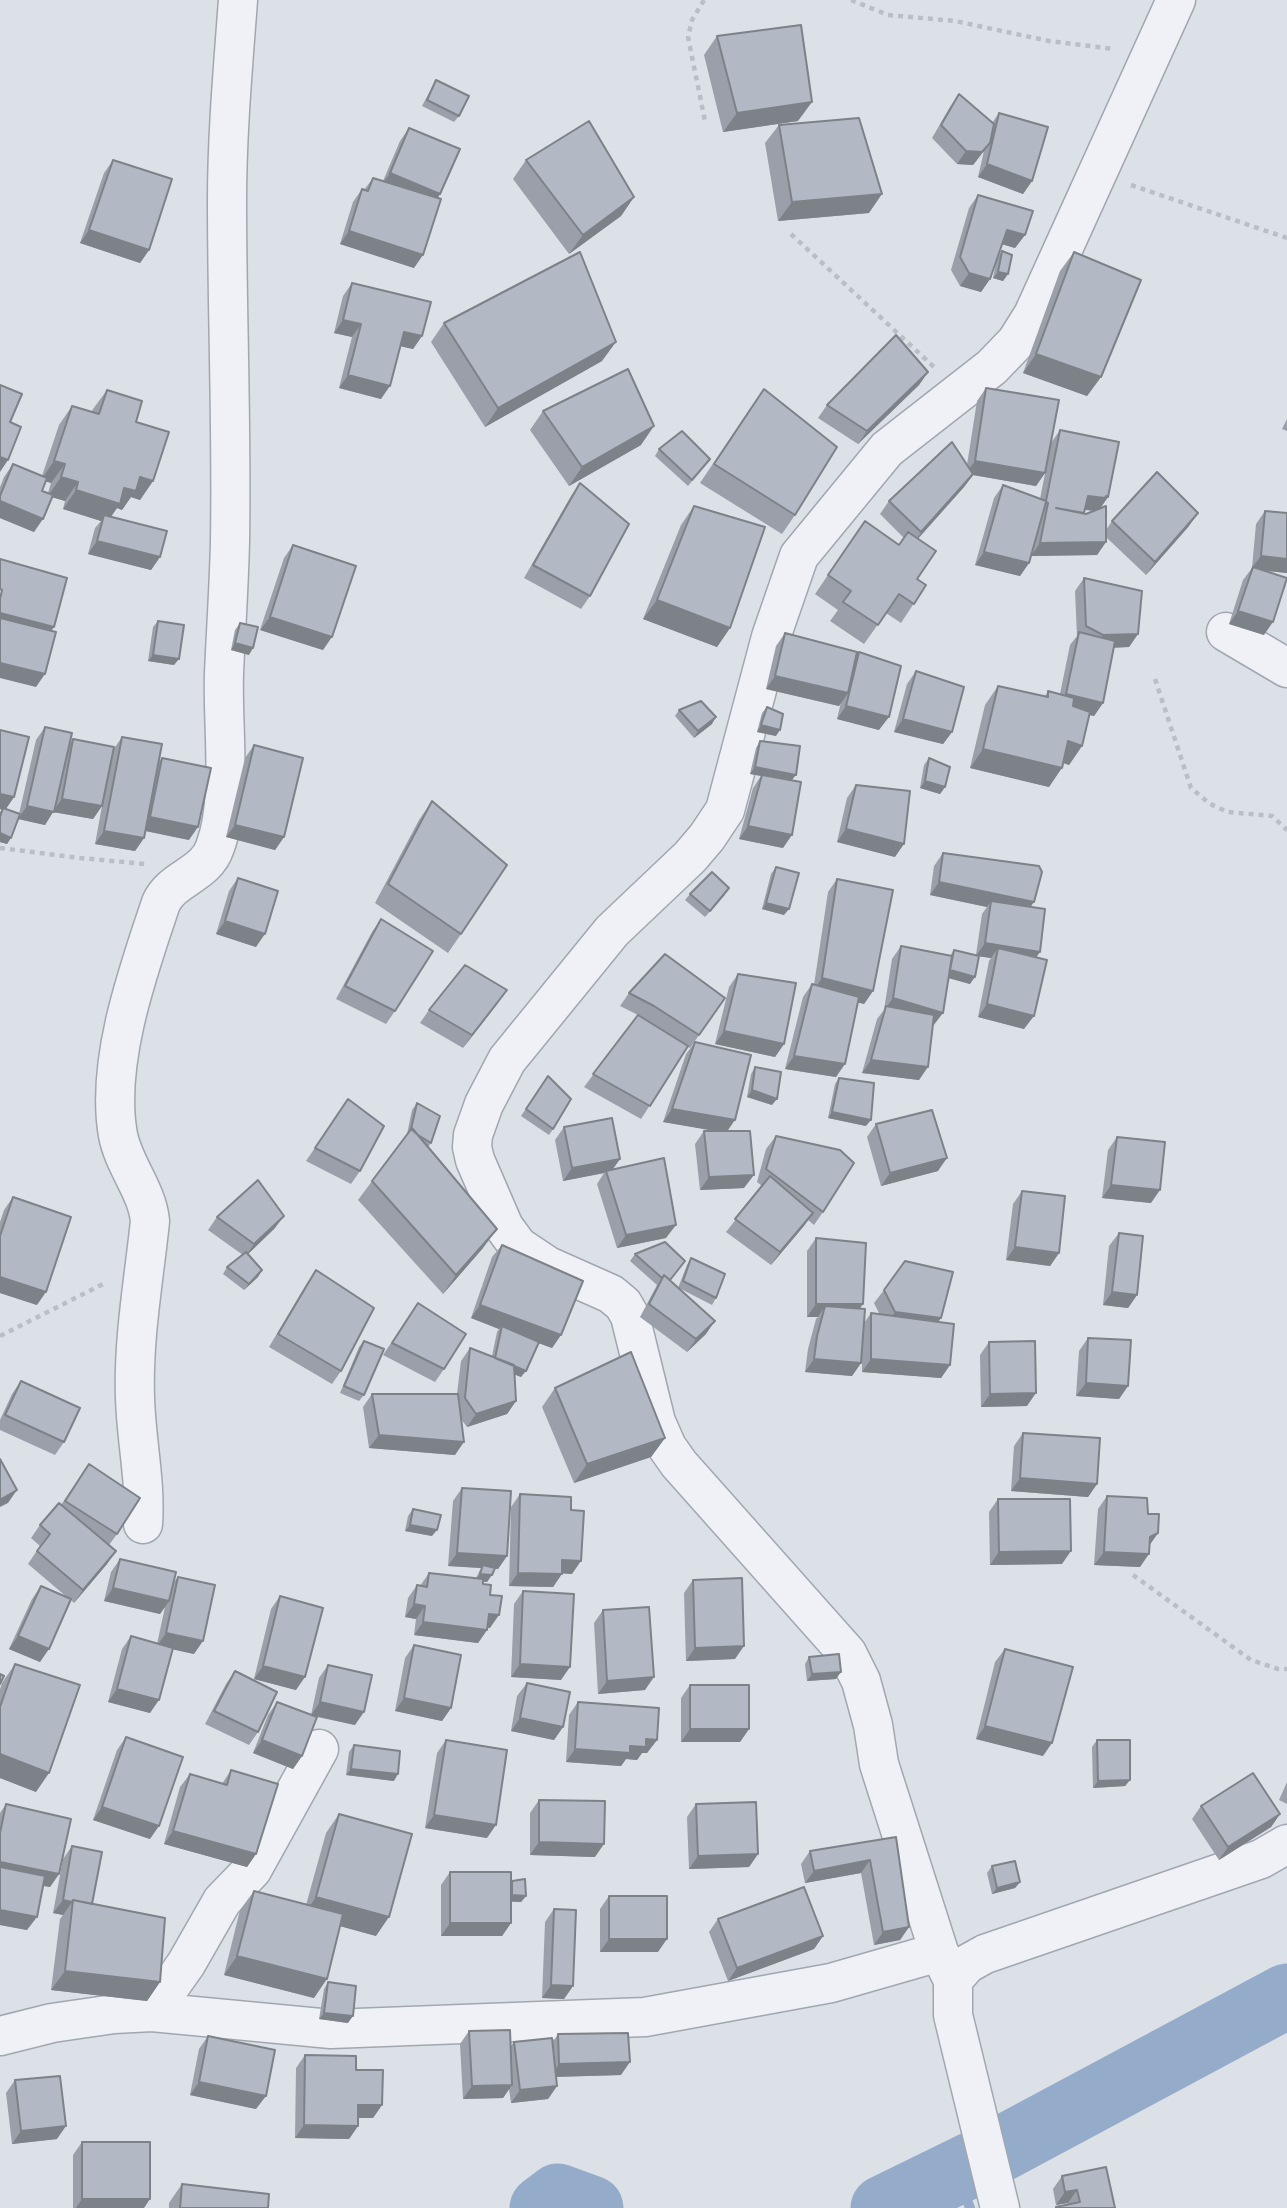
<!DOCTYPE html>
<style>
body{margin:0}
canvas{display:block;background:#dce0e7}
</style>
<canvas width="1287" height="2208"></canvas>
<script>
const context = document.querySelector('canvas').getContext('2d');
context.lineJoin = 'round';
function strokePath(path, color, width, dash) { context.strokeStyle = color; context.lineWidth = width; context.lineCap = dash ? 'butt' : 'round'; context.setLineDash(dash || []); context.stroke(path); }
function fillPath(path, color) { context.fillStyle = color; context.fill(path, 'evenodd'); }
strokePath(new Path2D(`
 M970,2208L962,2187L975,2163`), '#95abca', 10);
strokePath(new Path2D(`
 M542,2208L558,2196L591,2208
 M883,2208L975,2163L1287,1996`), '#95abca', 65);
const street = new Path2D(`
 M1226,632L1287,668
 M143,1524C146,1481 136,1440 135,1397C133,1338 144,1279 150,1221C147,1190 124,1166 118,1135C105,1063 138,971 161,903C172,878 206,875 215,847C233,799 222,726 224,673C226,629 229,585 230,541C232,428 227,314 227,201C227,134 233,67 238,0
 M953,1980L939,1952L879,1764L873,1725L861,1681L847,1653L679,1464L667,1447L656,1422L630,1316L623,1304L611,1294L548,1266L518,1246L504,1227L475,1160L472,1147L473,1135L484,1104L507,1060L612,931L690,857L707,837L725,810L771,637L799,556L887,449L992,367L1016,342L1033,315L1176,0
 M152,2012L186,1964L222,1901L252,1870L319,1749
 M0,2036L52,2023L114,2014L152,2012L331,2029L645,2017L831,1983L939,1952
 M1000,2208L953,2015V1980L967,1964L985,1954L1261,1859L1287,1844`);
strokePath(street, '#a1a7b1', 41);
strokePath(new Path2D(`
 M704,0L692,20L688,37L705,121
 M851,0L888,15L955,21L1049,41L1114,49
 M1131,185L1287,238
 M791,234L935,368
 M1155,679L1191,788L1210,804L1228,812L1272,816L1287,830
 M0,848L80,858L145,864
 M0,1336L105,1283
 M1133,1575L1251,1660L1278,1669H1287`), '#babec6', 4.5, [5, 5]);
strokePath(street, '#eff1f6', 38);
fillPath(new Path2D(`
 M717,36L798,121L723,132L704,55Z
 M436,80L459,116L454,122L422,106Z
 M959,94L992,123L999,113L1032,181L1023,194L978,177L984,151L973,165L957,164L932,138L950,107Z
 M779,125L869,213L778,221L765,143Z
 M409,128L440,194L438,198L414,268L340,244L353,202L362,189L364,190L373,178L383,181L400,141Z
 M113,160L149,250L140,263L80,243L104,173Z
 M526,160L634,197L621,216L569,254L513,179Z
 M978,195L1025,235L1015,248L1002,244L997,258L1002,251L1008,274L1003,281L993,278L997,258L990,279L981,292L960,286L951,270L969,208Z
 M1074,252L1101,377L1087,396L1023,373L1060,271Z
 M352,283L422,336L413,349L400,346L381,399L339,388L352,337L334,333L343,296Z
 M444,323L602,361L485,427L431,342Z
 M928,372L919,385L858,444L818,418L827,405Z
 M986,388L1045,473L1036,486L973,475L964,487L918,539L917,579L926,585L901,623L886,613L864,644L830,621L838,610L815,594L865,521L899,545L904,538L880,514L889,501L967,465L977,401Z
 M107,390L136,422L153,481L140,500L131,497L122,510L117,508L111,517L160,557L151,570L88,554L95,528L101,521L63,509L65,501L52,497L34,532L0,518V487L4,477L13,464L42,476L59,425L72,406L92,412L93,409ZM46,481L51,483L48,493L42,491Z
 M751,407L795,515L782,534L700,483Z
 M543,411L641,445L569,486L530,430Z
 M1287,419V431L1282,429Z
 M1060,430L1108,497L1100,509L1106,530L1112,521L1189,526L1146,575L1106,537V542L1097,555L1031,556L1029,563L1020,576L975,565L994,498L1003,485L1040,499L1051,443ZM1085,510L1094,511L1086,514H1083Z
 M659,449L705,465L688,486L655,456Z
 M580,483L590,596L581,609L524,578L571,496Z
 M694,506L730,628L717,647L643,619L681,525Z
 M1265,511L1287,513V573L1265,571L1264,635L1229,624L1243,580L1252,568L1256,524Z
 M293,545L323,650L260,630L284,558Z
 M1084,578L1138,634L1129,647L1114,648L1103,703L1094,716L1089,715L1082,746L1069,765L1063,763L1049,787L970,768L985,705L998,686L1045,696L1048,691L1060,694L1070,645L1077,636L1075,591Z
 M158,621L174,665L148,661L153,627Z
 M240,623L249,655L231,650L235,630Z
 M785,633L856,656L859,652L879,730L837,719L841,702L839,706L766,689L776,646Z
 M916,671L952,732L943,744L894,732L907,684Z
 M767,707L776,736L757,732L762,713Z
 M679,710L712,724L694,738L675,716Z
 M45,727L69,745L73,739L113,750L122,737L158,763L162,758L189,840L145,831L144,838L135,851L95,844L102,806L93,819L53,812L45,825L19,819L7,844L0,842V812L2,810L0,809V730L14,797L6,809L19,814L36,740Z
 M760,741L783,848L739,839L753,788L761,776L750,774L756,748Z
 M254,745L284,837L275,850L226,837L245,758Z
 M929,758L945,787L940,794L920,788L924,765Z
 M856,785L895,857L837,842L847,798Z
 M432,801L461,934L448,953L375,903L419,820Z
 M943,853L1032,907L1036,957L1024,1029L978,1017L989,961L991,958L979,956L970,984L948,978L933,1026L932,1025L919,1080L862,1073L877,1019L884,1010L892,959L901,946L950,956L954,950L976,955L982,914L987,907L930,895L934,866Z
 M776,867L784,915L762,909L771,874Z
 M238,878L256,947L216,934L229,891Z
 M837,879L873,991L864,1004L858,1002L836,1077L785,1069L803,997L812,984L814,985L828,892Z
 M690,894L725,895L705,917L685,900Z
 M381,919L395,1011L386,1024L336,999L372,932Z
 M738,974L784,1044L775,1057L715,1044L729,987Z
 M629,993L725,998L690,1048L688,1047L641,1119L584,1087L638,1015L620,1006Z
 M498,1003L463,1048L420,1023L429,1010Z
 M695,1042L727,1131L744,1188L700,1190L695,1144L704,1131H719L663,1122L686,1054Z
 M755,1067L772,1105L747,1097L751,1074Z
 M548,1076L553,1129L549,1135L521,1116Z
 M839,1078L866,1126L828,1118L835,1084Z
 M348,1099L360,1171L351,1184L306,1161Z
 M417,1103L431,1143L428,1147L483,1248L443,1294L358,1200L407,1134L412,1110Z
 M876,1124L938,1171L881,1186L867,1137Z
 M564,1127L620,1159L612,1169L666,1238L617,1248L597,1184L604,1173L563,1181L555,1140Z
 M776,1136L823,1212L814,1225L808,1220L771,1265L726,1232L762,1186L757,1182L766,1149Z
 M1117,1137L1151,1203L1102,1198L1108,1150Z
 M1022,1191L1059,1253L1050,1266L1006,1260L1013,1204Z
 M13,1197L37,1305L0,1293V1222L4,1210Z
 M284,1216L274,1229L248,1254L258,1277L244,1290L223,1274L227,1267L243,1255L208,1230L217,1217Z
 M1119,1233L1137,1295L1128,1308L1103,1305L1109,1246Z
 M816,1238L860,1309L864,1323L871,1313L880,1315L874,1303L884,1290L941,1318L938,1322L950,1365L941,1378L862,1372V1358L861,1363L852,1376L805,1372L808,1349L816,1319L818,1317H807V1251Z
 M502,1245L561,1335L552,1348L538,1343L521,1377L514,1374L516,1401L507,1414L467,1427L461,1419L455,1455L369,1448L363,1407L372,1394H457L461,1361L470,1348L492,1356L497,1332L499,1329L471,1318L492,1257Z
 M635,1254L670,1280L678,1288L687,1265L691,1258L716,1298L712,1305L679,1288L706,1334L687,1352L640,1317L657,1285L630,1261Z
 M316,1270L341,1371L332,1384L269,1347L307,1283Z
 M409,1316L444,1369L435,1382L383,1355Z
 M1088,1338L1128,1386L1119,1399L1076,1396L1079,1351Z
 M364,1341V1395L359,1401L340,1393L359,1347Z
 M989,1342L1027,1406L981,1407L980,1355Z
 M21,1381L64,1442L55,1455L0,1430V1420L12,1394Z
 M555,1388L665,1438L651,1457L574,1483L542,1407Z
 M1023,1433L1097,1484L1088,1497L1011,1491L1014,1446Z
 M89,1464L117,1534L109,1545L107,1564L74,1603L71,1600L40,1662L9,1649L32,1599L41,1586L68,1598L28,1564L40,1546L31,1538L40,1525L61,1505Z
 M462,1488L507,1556L498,1569H494L487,1582L483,1581V1584L490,1595V1628H488L487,1630L478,1643L414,1635L416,1619L405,1617L408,1598L417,1585L420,1586L429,1573L476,1578L481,1568L448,1566L453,1501Z
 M520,1494L572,1574L562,1573L553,1587L509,1586L511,1507Z
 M1107,1496L1148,1514L1158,1533L1149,1545L1140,1567L1094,1565L1098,1509Z
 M998,1499L1062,1564L990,1565L989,1512Z
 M413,1509L432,1536L405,1531L408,1516Z
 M120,1559L173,1583L178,1577L194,1654L173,1649L150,1713L108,1702L122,1649L131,1636L157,1644L165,1607L160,1614L104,1601L111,1572Z
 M693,1580L735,1659L686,1661L684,1593Z
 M523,1591L561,1680L511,1677L514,1604Z
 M280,1596L296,1690L254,1679L271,1609Z
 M603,1610L645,1690L598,1694L594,1623Z
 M414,1645L451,1708L442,1721L395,1711L405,1658Z
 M1005,1649L1043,1756L976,1739L995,1662Z
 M809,1657L836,1679L807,1681L805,1664Z
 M15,1664L36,1792L0,1778V1689L2,1683Z
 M328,1665L355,1725L312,1716L302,1756L293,1769L253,1753L268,1715L277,1702L311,1715L319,1678Z
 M235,1671L258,1732L249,1745L205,1724L226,1684Z
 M527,1683L563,1727L554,1740L511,1731L517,1696Z
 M690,1685L749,1729L740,1742H681V1698Z
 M578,1702L657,1740L647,1753H642L637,1760L626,1759L621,1766L566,1762L569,1715Z
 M126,1737L150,1839L93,1820L117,1750Z
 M446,1740L487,1838L425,1828L437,1753Z
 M1097,1740L1130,1780L1125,1786L1093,1788L1092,1747Z
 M354,1745L394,1781L346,1775L349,1752Z
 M231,1770L256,1854L247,1867L164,1844L180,1787L190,1774L222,1784Z
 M1287,1782V1804L1279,1800Z
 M539,1800L595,1857L530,1855V1813Z
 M6,1804L59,1874L50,1887L43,1886L27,1930L0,1925V1813Z
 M696,1804L758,1854L749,1867L689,1869L687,1817Z
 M1201,1806L1280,1814L1271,1827L1219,1860L1192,1819Z
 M339,1814L376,1936L340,1926L314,1998L224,1975L240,1910L254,1891L306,1905L326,1833Z
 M896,1837L909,1927L900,1940L874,1945L861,1873L805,1883L801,1864L810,1851Z
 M72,1846L92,1904L160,1982L147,2001L51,1990L60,1919L63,1915L53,1913L63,1859Z
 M992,1866L1020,1882L1015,1888L992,1894L987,1873Z
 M450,1872L511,1881L526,1896L521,1902H511V1923L502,1936H441V1885Z
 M609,1896L658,1952H600V1909Z
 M554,1909L573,1986L564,1999L542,1998L545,1922Z
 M718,1919L823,1936L814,1949L728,1981L709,1932Z
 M328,1982L348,2023L319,2019L324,1989Z
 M469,2031L510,2047L514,2042L552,2043L558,2034L621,2075L556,2077L557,2086L548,2099L511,2103L509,2089L503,2098L463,2099L460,2044Z
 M208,2036L256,2109L190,2095L199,2049Z
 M305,2055L356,2070L382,2105L373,2118H358V2126L349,2139L295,2138L296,2068Z
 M15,2080L57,2139L12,2144L6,2093Z
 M82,2142L144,2208H73V2155Z
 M1062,2176L1115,2208H1055L1068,2205V2203L1056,2205L1053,2189Z
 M182,2184L268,2208H169V2203Z`), '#9a9fa9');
fillPath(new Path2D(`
 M812,102L798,121L723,132L737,113Z
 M990,143L973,165L957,164L966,151Z
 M987,164L1032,181L1023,194L978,177Z
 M390,173L440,194L431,207L381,186Z
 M882,194L869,213L778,221L792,202Z
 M634,197L621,216L569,254L583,235Z
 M89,230L149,250L140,263L80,243Z
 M1007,230L1025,235L1015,248L998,243Z
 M349,231L423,255L414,268L340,244Z
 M998,272L1008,274L1003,281L993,278Z
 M969,273L990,279L981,292L960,286Z
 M343,320L361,324L352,337L334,333Z
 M404,332L422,336L413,349L395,345Z
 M616,342L602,361L485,427L498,408Z
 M1036,354L1101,377L1087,396L1023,373Z
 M928,372L919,385L858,444L867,431Z
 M348,375L390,386L381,399L339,388Z
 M654,426L641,445L569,486L582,467Z
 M0,457L8,460L0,472Z
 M54,461L65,464L51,483L41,480Z
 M975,461L1045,473L1036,486L973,475L964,487L912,545Z
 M61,477L78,482L65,501L48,496Z
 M140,477L153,481L140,500L131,497L122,510L117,508L107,522L104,515L101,521L63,509L76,490L124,488Z
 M1088,496H1106L1108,497L1099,510L1096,511L1079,509Z
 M0,501L43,519L34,532L0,518Z
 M1198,513L1189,526L1146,575L1155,562Z
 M97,541L160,557L151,570L88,554Z
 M1106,542L1097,555L1031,556L1040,543Z
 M984,552L1029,563L1020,576L975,565Z
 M1261,556L1287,559V573L1251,569Z
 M657,600L730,628L717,647L643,619Z
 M1238,611L1273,622L1264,635L1229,624Z
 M0,613L54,627L45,640L0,628Z
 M270,617L332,637L323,650L260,630Z
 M1138,634L1129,647L1094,648L1103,635Z
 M235,643L253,648L249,655L231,650Z
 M153,655L179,659L174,665L148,661Z
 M0,663L45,674L36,687L0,678Z
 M775,676L848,693L839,706L766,689Z
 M1066,694L1103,703L1094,716L1057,707Z
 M846,706L889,717L879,730L837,719Z
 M716,717L712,724L694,738L698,731Z
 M903,719L952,732L943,744L894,732Z
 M761,725L780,730L776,736L757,732Z
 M1068,741L1082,746L1069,765L1055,760Z
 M983,749L1062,768L1049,787L970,768Z
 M755,767L796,775L791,781L750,774Z
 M925,781L945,787L940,794L920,788Z
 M0,794L14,797L5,810L0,809Z
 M62,799L102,806L93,819L53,812L45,825L18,819L27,806L53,811Z
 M150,817L198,827L189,840L141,830Z
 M235,825L284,837L275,850L226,837Z
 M748,826L792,835L783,848L739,839Z
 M846,829L904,844L895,857L837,842Z
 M104,831L144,838L135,851L95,844Z
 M0,833L11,838L7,844L0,842Z
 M939,882L1034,902L1025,915L991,901L987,907L930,895Z
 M766,903L789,909L784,915L762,909Z
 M225,921L265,934L256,947L216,934Z
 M985,943L1040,952L1031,965L998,948L991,958L976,956Z
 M950,970L975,977L970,984L945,977Z
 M822,978L873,991L864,1004L813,991Z
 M507,990L498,1003L463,1048L472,1035Z
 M893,998L943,1013L933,1026L885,1012L886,1008Z
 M987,1004L1034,1016L1024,1029L978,1017Z
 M724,1031L784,1044L775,1057L715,1044Z
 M794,1056L845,1064L836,1077L785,1069Z
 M871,1060L928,1067L919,1080L862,1073Z
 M752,1090L777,1099L772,1105L747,1097Z
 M672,1109L735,1120L726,1133L663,1122Z
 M832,1112L871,1120L866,1126L828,1118Z
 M947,1158L938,1171L881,1186L890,1173Z
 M620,1159L611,1172L606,1171L604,1173L563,1181L572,1168Z
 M754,1175L744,1188L700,1190L709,1177Z
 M1111,1185L1160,1190L1151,1203L1102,1198Z
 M813,1213L804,1226L771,1265L780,1252Z
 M284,1216L274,1229L245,1257L254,1244Z
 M676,1225L666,1238L617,1248L626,1235Z
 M497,1229L483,1248L443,1294L456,1275Z
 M1015,1247L1059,1253L1050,1266L1006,1260Z
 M262,1270L258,1277L244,1290L249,1284Z
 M0,1277L46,1292L37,1305L0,1293Z
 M1112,1292L1137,1295L1128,1308L1103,1305Z
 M816,1304H863L854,1317L825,1306L818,1317H807Z
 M480,1305L561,1335L552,1348L501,1329L502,1326L499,1329L471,1318Z
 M895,1312L941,1318L932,1331L886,1325Z
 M715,1321L706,1334L687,1352L696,1339Z
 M495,1358L526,1371L521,1377L490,1365Z
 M814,1359L861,1363L852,1376L805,1372Z
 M871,1359L950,1365L941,1378L862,1372Z
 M1086,1383L1128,1386L1119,1399L1076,1396Z
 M1036,1393L1027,1406L981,1407L990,1394Z
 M516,1401L507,1414L467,1427L476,1414Z
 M379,1435L464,1442L455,1455L369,1448Z
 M665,1438L651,1457L574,1483L587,1464Z
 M1020,1478L1097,1484L1088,1497L1011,1491Z
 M17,1490L8,1503L0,1507V1500Z
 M410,1525L437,1530L432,1536L405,1531Z
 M1158,1533L1149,1546L1150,1537Z
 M116,1551L107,1564L74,1603L83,1590Z
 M1071,1551L1062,1564L990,1565L999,1552Z
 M1104,1552L1149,1554L1140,1567L1094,1565Z
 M457,1553L507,1556L498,1569L482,1568L483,1565L481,1568L448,1566Z
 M562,1560L581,1561L572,1574L553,1573Z
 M518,1573L562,1574L553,1587L509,1586Z
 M480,1574L492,1575L487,1582L475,1581Z
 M113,1588L169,1601L160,1614L104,1601Z
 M414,1604L425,1606L416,1619L405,1617Z
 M489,1614L499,1615L490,1628L480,1627Z
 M423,1622L487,1630L478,1643L414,1635Z
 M166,1633L203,1641L194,1654L157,1646Z
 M18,1636L49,1649L40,1662L9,1649Z
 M744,1646L735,1659L686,1661L695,1648Z
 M520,1664L570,1667L561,1680L511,1677Z
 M263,1666L305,1677L296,1690L254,1679Z
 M841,1672L836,1679L807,1681L812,1674Z
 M654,1677L645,1690L598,1694L607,1681Z
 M117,1689L159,1700L150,1713L108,1702Z
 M404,1698L451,1708L442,1721L395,1711Z
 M320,1702L364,1712L355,1725L311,1715Z
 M520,1718L563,1727L554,1740L511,1731Z
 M985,1726L1052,1743L1043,1756L976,1739Z
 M690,1729H749L740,1742H681Z
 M646,1739L657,1740L647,1753H642L637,1760L626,1759L621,1766L566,1762L575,1749L630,1746Z
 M262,1740L302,1756L293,1769L253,1753Z
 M0,1754L49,1773L36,1792L0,1778Z
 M351,1769L398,1774L394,1781L346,1775Z
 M1130,1780L1125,1786L1093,1788L1098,1781Z
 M102,1807L159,1826L150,1839L93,1820Z
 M1280,1814L1271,1827L1219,1860L1228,1847Z
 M434,1815L496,1825L487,1838L425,1828Z
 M173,1831L256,1854L247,1867L164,1844Z
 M539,1842L604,1844L595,1857L530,1855Z
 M758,1854L749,1867L689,1869L698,1856Z
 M870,1860L861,1873L805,1883L814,1871Z
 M0,1862L59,1874L50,1887L0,1877Z
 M1020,1882L1015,1888L992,1894L997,1888Z
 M512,1895L526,1896L521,1902L508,1901Z
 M316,1897L389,1917L376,1936L303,1916Z
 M63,1900L72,1902L63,1915L53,1913Z
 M0,1910L37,1917L27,1930L0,1925Z
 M450,1923H511L502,1936H441Z
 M909,1927L900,1940L874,1945L883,1932Z
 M823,1936L814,1949L728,1981L737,1968Z
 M609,1939H667L658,1952H600Z
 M237,1956L327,1979L314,1998L224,1975Z
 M65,1971L160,1982L147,2001L51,1990Z
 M551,1985L573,1986L564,1999L542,1998Z
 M324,2013L353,2016L348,2023L319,2019Z
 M630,2062L621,2075L550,2077L559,2064Z
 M199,2082L266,2096L256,2109L190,2095Z
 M512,2085L503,2098L463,2099L472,2086Z
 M557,2086L548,2099L511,2103L520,2090Z
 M358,2105H382L373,2118H349Z
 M304,2125L358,2126L349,2139L295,2138Z
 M66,2126L57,2139L12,2144L21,2131Z
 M1077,2190L1068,2203L1056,2205L1065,2192Z
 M82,2199H150L144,2208H76Z`), '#7d8289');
const building = new Path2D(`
 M801,25L812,102L737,113L717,36Z
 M436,80L469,96L459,116L427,100Z
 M959,94L994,124L990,143L982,152L966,151L941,125Z
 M999,113L1048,127L1032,181L987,164Z
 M859,118L882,194L792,202L779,125Z
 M589,121L634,197L583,235L526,160Z
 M409,128L460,149L440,194L390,173Z
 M113,160L172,179L149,250L89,230Z
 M373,178L441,199L423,255L349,231L362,189L368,191Z
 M978,195L1033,211L1025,235L1007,230L990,279L969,273L960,257Z
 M1002,251L1012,255L1008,274L998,272Z
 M580,252L616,342L498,408L444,323Z
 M1074,252L1141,280L1101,377L1036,354Z
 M352,283L431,302L422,336L404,332L390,386L348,375L361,324L343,320Z
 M896,335L928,372L867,431L827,405Z
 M628,369L654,426L582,467L543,411Z
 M0,385L22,394L10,422L21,427L8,460L0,457Z
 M986,388L1059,400L1045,473L975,461Z
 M764,389L837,447L795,515L714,464Z
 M107,390L142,401L136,422L169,432L153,481L140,477L136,491L124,488L120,504L76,490L78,482L61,477L65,464L54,461L72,406L99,414Z
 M1060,430L1119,442L1108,497L1106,496L1105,498L1088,496L1084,513L1056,508L1086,514L1106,506V542L1040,543L1048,503L1046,502L1029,563L984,552L1003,485L1046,501Z
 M682,431L710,459L692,480L659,449Z
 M952,442L973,474L921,532L889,501Z
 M13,464L47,478L42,491L53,495L43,519L0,501V496Z
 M1157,472L1198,513L1155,562L1112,521Z
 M580,483L629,524L590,596L533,565Z
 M694,506L765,527L730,628L657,600Z
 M1265,511L1287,513V559L1261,556Z
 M104,515L167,531L160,557L97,541Z
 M865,521L899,545L908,532L936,551L917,579L926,585L914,604L899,594L878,625L843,602L851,591L828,575Z
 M293,545L356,566L332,637L270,617Z
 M0,559L67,578L54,627L0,613V599L2,590L0,589Z
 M1253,567L1287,578L1273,622L1238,611Z
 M1084,578L1142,591L1138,634L1103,635L1086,626Z
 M0,618L56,632L45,674L0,663Z
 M158,621L184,625L179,659L153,655Z
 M240,623L258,627L253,648L235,643Z
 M1079,632L1115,641L1103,703L1066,694Z
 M785,633L857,652L848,693L775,676Z
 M859,652L901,666L889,717L846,706Z
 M916,671L964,687L952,732L903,719Z
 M998,686L1048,697V691L1074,698L1073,706L1090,712L1082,746L1068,741L1062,768L983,749Z
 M701,701L716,717L698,731L679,710Z
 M767,707L783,714L780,730L761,725Z
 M45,727L72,733L54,812L27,806Z
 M0,730L29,737L14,797L0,794Z
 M122,737L162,744L144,838L104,831Z
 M73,739L114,747L102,806L62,799Z
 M760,741L800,746L796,775L755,767Z
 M254,745L303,758L284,837L235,825Z
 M162,758L211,768L198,827L150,817Z
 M929,758L950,767L945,787L925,781Z
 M762,775L801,782L792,835L748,826Z
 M856,785L910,791L904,844L846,829Z
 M432,801L507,865L461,934L388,884Z
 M3,808L20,814L11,838L0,833V817Z
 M943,853L1039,866L1042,872L1034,902L939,882Z
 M776,867L799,873L789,909L766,903Z
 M712,872L729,888L710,911L690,894Z
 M238,878L278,891L265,934L225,921Z
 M837,879L893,890L873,991L822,978Z
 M991,901L1045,909L1040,952L985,943Z
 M381,919L433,951L395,1011L345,986Z
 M901,946L952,956L943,1013L893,998Z
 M998,948L1047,960L1034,1016L987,1004Z
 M954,950L979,956L975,977L950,970Z
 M665,954L725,998L699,1035L654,1006L629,993Z
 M465,965L507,990L472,1035L429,1010Z
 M738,974L796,983L784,1044L724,1031Z
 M812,984L859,997L845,1064L794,1056Z
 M886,1006L934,1015L928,1067L871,1060Z
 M638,1015L688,1046L650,1106L593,1074Z
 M695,1042L751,1055L735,1120L672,1109Z
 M755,1067L781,1072L777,1099L752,1090Z
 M548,1076L571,1099L553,1129L526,1109Z
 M839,1078L874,1083L871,1120L832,1112Z
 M348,1099L384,1126L360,1171L315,1148Z
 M417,1103L440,1116L431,1143L418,1135L411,1129Z
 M932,1110L947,1158L890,1173L876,1124Z
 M612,1118L620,1159L572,1168L564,1127Z
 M412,1128L497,1229L456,1275L372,1181Z
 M704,1131H750L754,1175L709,1177Z
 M776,1136L840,1150L854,1163L823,1212L766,1169Z
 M1117,1137L1165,1142L1160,1190L1111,1185Z
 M664,1158L676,1225L626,1235L606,1171Z
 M770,1176L813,1213L780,1252L735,1219Z
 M258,1180L284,1216L254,1244L217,1217Z
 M1022,1191L1065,1196L1059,1253L1015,1247Z
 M13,1197L71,1217L46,1292L0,1277V1236Z
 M1119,1233L1143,1236L1137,1295L1112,1292Z
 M816,1238L866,1243L863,1304H816Z
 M665,1242L685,1261L670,1280L664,1275L662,1278L635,1254Z
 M502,1245L583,1281L561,1335L480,1305Z
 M246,1252L262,1270L249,1284L227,1267Z
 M691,1258L725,1274L716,1298L683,1281Z
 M905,1261L953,1272L941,1318L895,1312L884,1290Z
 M316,1270L374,1308L341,1371L278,1334Z
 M664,1275L715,1321L696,1339L649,1304Z
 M418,1303L466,1334L444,1369L392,1343Z
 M825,1306L865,1309L861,1363L814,1359L817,1336Z
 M871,1313L954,1324L950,1365L871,1359Z
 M502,1326L539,1342L526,1371L495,1358Z
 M1088,1338L1131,1340L1128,1386L1086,1383Z
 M364,1341L384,1349L364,1395L344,1386Z
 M1035,1341L1036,1393L990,1394L989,1342Z
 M470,1348L514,1365L516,1401L476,1414L465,1398Z
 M631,1352L665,1438L587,1464L555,1388Z
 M21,1381L80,1408L64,1442L5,1415Z
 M372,1394H458L464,1442L379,1435Z
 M1023,1433L1100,1438L1097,1484L1020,1478Z
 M0,1459L17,1490L0,1500Z
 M89,1464L140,1498L117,1534L65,1501Z
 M462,1488L511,1491L507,1556L457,1553Z
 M520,1494L571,1497V1510L584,1511L581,1561L562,1560V1574L518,1573Z
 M1107,1496L1147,1498L1148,1514H1159L1158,1533L1150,1537L1149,1554L1104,1552Z
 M998,1499H1070L1071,1551L999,1552Z
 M59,1503L116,1551L83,1590L37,1551L50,1534L40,1525Z
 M413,1509L441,1515L437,1530L410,1525Z
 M120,1559L176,1572L169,1601L113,1588Z
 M483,1565L495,1568L492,1575L480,1574Z
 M429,1573L483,1579V1584L491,1585L490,1595L502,1596L499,1615L489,1614L487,1630L423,1622L425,1606L414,1604L417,1585L427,1587Z
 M178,1577L215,1585L203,1641L166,1633Z
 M742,1578L744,1646L695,1648L693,1580Z
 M41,1586L71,1599L49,1649L18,1636Z
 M523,1591L574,1594L570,1667L520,1664Z
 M280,1596L323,1608L305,1677L263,1666Z
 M649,1607L654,1677L607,1681L603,1610Z
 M131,1636L173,1648L159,1700L117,1689Z
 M414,1645L461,1655L451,1708L404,1698Z
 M1005,1649L1073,1667L1052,1743L985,1726Z
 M839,1654L841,1672L812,1674L809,1657Z
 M15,1664L80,1685L49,1773L0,1754V1707Z
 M328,1665L372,1675L364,1712L320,1702Z
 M235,1671L277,1692L258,1732L214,1711Z
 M0,1674L4,1676L0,1684Z
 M527,1683L570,1692L563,1727L520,1718Z
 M690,1685H749V1729H690Z
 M277,1702L317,1717L302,1756L262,1740Z
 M578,1702L659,1708L657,1740L646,1739V1747L630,1746V1753L575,1749Z
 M126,1737L183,1757L159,1826L102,1807Z
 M446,1740L507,1750L496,1825L434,1815Z
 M1097,1740H1130V1780L1098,1781Z
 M354,1745L400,1751L398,1774L351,1769Z
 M231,1770L278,1784L256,1854L173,1831L190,1774L227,1785Z
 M1253,1773L1280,1814L1228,1847L1201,1806Z
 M539,1800L605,1801L604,1844L539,1842Z
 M756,1802L758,1854L698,1856L696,1804Z
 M6,1804L71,1819L59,1874L0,1862V1833Z
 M339,1814L412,1834L389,1917L316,1897Z
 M896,1837L909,1927L883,1932L870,1860L814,1871L810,1851Z
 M72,1846L102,1852L92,1904L73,1900L72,1902L63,1900Z
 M1015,1861L1020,1882L997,1888L992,1866Z
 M0,1867L45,1876L37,1917L0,1910Z
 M450,1872H511V1923H450Z
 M525,1879L526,1896L512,1895V1881Z
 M804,1887L823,1936L737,1968L718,1919Z
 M254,1891L343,1914L327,1979L237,1956Z
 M609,1896H667V1939H609Z
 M73,1900L165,1918L160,1982L65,1971Z
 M554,1909L576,1910L573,1986L551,1985Z
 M328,1982L356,1986L353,2016L324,2013Z
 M510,2030L512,2085L472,2086L469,2031Z
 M628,2033L630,2062L559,2064L558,2034Z
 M208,2036L275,2050L266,2096L199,2082Z
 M552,2038L557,2086L520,2090L514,2042Z
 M305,2055L356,2056V2070H383L382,2105H358V2126L304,2125Z
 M60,2076L66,2126L21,2131L15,2080Z
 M82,2142H150V2199H82Z
 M1106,2167L1115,2208H1056V2207L1080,2202L1077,2190L1065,2192L1062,2176Z
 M182,2184L269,2194L268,2208H180Z`);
fillPath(building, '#b3b9c4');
strokePath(building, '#7d8289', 2);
</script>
